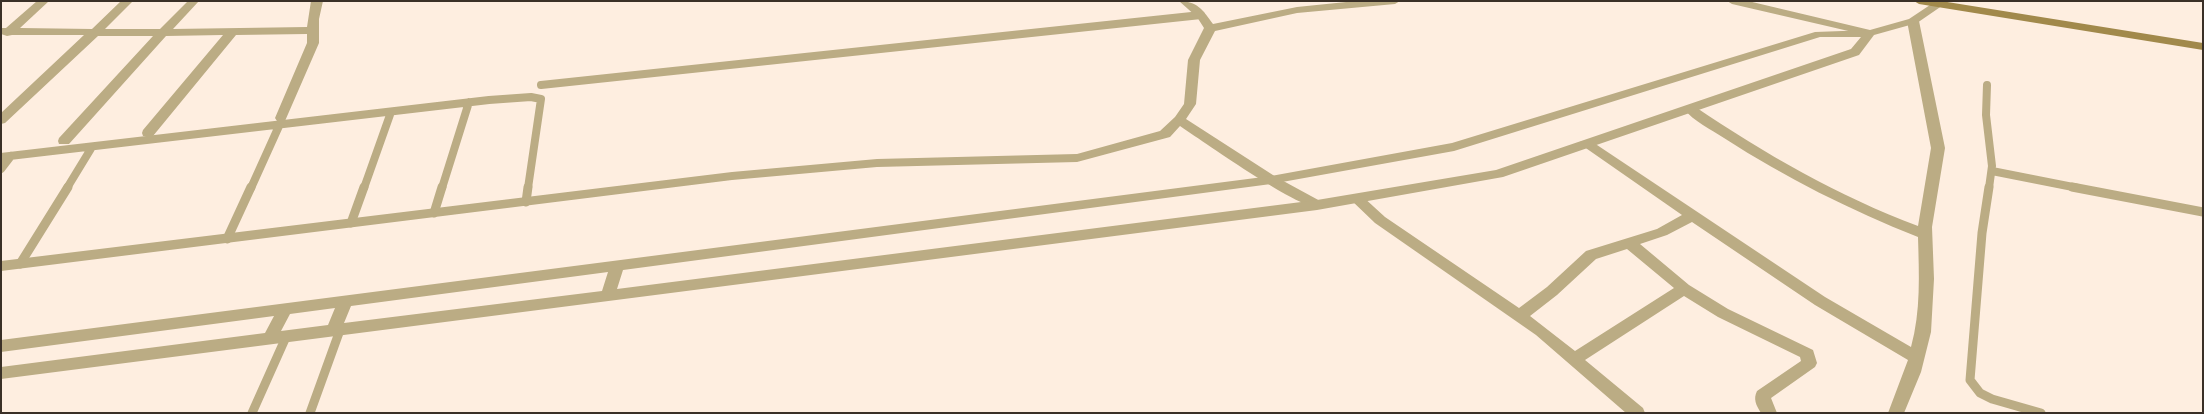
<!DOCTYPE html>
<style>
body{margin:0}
#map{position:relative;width:2204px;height:414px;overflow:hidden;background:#feeee0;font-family:"PT Sans Narrow",sans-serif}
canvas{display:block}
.frame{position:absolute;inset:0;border:2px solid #3a3027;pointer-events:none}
</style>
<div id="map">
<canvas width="2204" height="414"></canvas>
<div class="frame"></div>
</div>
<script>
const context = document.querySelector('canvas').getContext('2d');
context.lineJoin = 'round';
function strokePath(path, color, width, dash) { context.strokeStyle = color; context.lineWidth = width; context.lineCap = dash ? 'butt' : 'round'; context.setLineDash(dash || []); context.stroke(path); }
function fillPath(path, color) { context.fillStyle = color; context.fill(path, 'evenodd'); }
strokePath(new Path2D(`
 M541,85L1201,15
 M1987,85L1986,115L1992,166L1989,188
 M1,157L489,100L531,97L541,99L528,188
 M1,169L11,156
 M1992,171L2078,188
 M67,188L92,147
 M251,188L279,126
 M364,188L391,112
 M442,188L469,102`), '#bbac84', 8);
strokePath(new Path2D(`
 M1989,187L1982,233L1970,380L1980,393L1992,399L2041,413
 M2072,187L2203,212
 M526,202L528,187
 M434,213L442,187
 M351,223L364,187
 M227,239L251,187
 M20,264L68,187
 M252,413L286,337
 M310,413L340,330`), '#bbac84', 9);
fillPath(new Path2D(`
 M37,1H49L20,28L92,29L121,1H133L105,29H160L188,1H199L173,29L307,27L311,1H323L319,19V43L285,121H277L275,118L307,43V34L236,35L153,136H143L142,133L143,130L223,35L166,36L69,144H59L58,141L59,138L153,36H98L5,123L1,124V113L84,35H12L7,36L1,34V28H6Z
 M1179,1C1197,1 1203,10 1213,24L1297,7L1356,1H1400L1395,4L1297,13L1215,31L1200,60L1196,104L1186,119L1276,177L1322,202L1324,205L1322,208C1304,213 1201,140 1180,126L1170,137L1077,162L877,167L732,180L1,271V261L732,172L877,159L1077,154L1160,131L1175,117L1184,104L1188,60L1204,28L1197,17Z
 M1727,1H1748L1870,30L1876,33L1870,36L1732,4Z
 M1913,18L1919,21L1945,148L1932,227L1934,279L1931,332L1921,372L1904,413H1888L1908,360L1815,305L1692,222L1667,235L1640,244L1689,285L1728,309L1813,350L1817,363L1815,367L1771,398L1777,413H1761C1756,405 1753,399 1757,391L1801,361L1800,357L1718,317L1684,296L1585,360L1643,408L1645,413H1626L1536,335L1375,223L1350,199L1352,196H1362L1385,217L1519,308L1547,287L1586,251L1657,229L1682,215L1580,144L1581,141H1591L1825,297L1911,347C1921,311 1919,274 1918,237C1850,210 1786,178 1724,138C1712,130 1693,121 1684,109L1690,105L1694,106C1765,154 1838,196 1918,226L1931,148L1907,21ZM1627,249L1674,288L1575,351L1530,316L1557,295L1596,259Z`), '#bbac84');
fillPath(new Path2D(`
 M1936,1H1949L1917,23L1874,35L1859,55L1503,177L1317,210L1,379V367L265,333L274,316L1,352V340L1271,176L1452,143L1815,32L1870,30L1909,19ZM1820,37H1861L1851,49L1496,170L1317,200L617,289L623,270L1271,184L1454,151ZM608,272L602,291L344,323L351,306ZM335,308L328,325L281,331L290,314Z`), '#bbac84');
fillPath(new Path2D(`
 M1914,1H1941L2203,43V50L1919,4Z`), '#a1894b');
</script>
